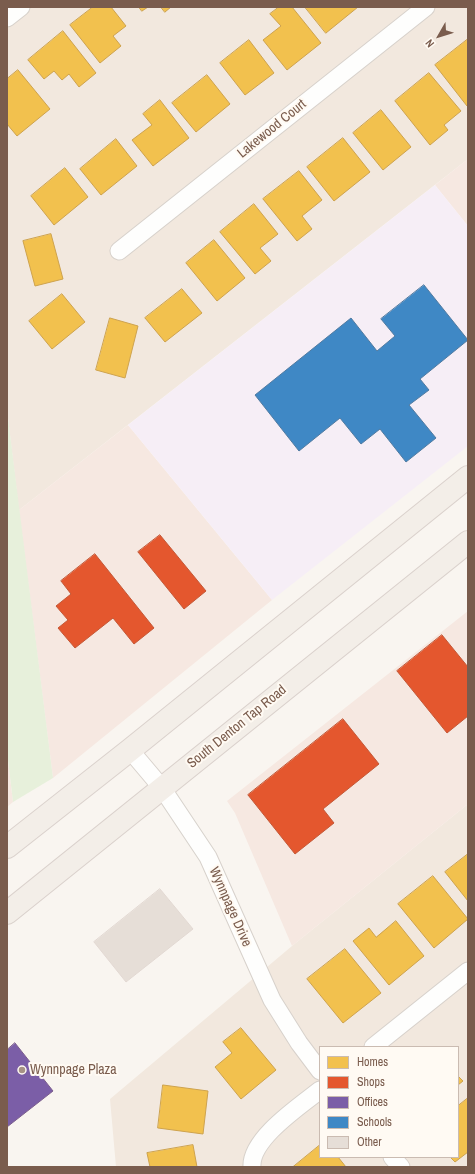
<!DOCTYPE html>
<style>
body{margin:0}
#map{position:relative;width:475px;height:1174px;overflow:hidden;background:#f9f5f0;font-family:"Archivo Narrow",sans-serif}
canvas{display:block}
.frame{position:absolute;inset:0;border:8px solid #7a5c4d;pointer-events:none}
.legend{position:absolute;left:319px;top:1046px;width:140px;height:112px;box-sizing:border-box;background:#fffaf3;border:1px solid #cabbb1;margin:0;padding:5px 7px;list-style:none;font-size:12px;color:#7a5c4d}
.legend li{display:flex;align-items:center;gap:8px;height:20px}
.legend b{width:20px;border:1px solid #cabbb1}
.north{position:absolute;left:419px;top:16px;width:40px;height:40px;-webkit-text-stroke:3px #fffaf3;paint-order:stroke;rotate:231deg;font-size:11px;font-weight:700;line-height:16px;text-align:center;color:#7a5c4d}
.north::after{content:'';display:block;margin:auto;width:14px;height:18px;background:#7a5c4d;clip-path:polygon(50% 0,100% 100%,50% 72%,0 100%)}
</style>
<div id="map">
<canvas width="475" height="1174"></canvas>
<div class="frame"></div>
<ul class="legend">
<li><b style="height:11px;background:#f2c14e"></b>Homes</li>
<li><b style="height:11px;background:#e4572e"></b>Shops</li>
<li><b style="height:11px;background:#7b5ea7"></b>Offices</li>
<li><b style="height:11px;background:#3f88c5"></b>Schools</li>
<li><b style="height:11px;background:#e6ded7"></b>Other</li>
</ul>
<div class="north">N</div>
</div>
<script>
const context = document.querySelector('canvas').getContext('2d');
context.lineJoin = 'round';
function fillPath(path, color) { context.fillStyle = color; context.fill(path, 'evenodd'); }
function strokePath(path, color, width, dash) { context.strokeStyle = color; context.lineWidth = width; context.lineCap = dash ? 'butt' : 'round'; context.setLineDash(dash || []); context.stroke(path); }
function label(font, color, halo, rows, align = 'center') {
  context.font = font + ' "Archivo Narrow",sans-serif'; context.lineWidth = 4; context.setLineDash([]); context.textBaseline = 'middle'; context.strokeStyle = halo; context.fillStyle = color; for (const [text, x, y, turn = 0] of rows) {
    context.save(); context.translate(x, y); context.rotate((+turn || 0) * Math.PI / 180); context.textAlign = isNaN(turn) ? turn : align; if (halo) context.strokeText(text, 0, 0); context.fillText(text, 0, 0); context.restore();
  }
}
fillPath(new Path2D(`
 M7,7H468V159L19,510L7,410Z
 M468,804V1167H116L110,1099L292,946ZM320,1047H458V1157H320Z`), '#f2e8de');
fillPath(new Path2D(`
 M468,159V226L435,185Z
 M128,425L272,600L53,778L19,510Z
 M468,611V804L292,946L235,813L227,801Z
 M7,752L13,802L7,807Z`), '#f6e8e1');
fillPath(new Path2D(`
 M435,185L468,226V446L272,600L128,425Z`), '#f6eef6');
fillPath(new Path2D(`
 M7,410L53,778L13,802L7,752Z`), '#e7f0db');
const homes = new Path2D(`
 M93,7H111L126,26L113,36L121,46L100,63L70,25Z
 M139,7H148L142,11Z
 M161,7H171L165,12Z
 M279,7H292L321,43L287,70L263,40L281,26L270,14Z
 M305,7H358L326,33Z
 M63,31L96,73L79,87L69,74L62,80L54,71L44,79L28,60Z
 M468,39V105L467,106L435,65Z
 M249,40L274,73L245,95L220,63Z
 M18,70L50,109L17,136L7,124V79Z
 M429,73L461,111L444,125L448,130L430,145L395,101Z
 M207,75L230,104L196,132L172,103Z
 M160,100L189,138L153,166L132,140L152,125L143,114Z
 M381,110L411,147L383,170L353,133Z
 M343,138L370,172L334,201L307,167Z
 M116,139L137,166L101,195L80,169Z
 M65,168L88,197L54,225L31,196Z
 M299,171L322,200L302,216L312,229L297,241L263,199Z
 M254,204L278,234L260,248L271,261L255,274L220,232Z
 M51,234L63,279L35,286L23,241Z
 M214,240L245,278L217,301L186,263Z
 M182,289L202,313L165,342L145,318Z
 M62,294L85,322L52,349L29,321Z
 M110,318L138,326L125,378L96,370Z
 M468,854V901L445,872Z
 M433,876L468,919L434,948L398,904Z
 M396,921L424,956L389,985L353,941L369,928L376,937Z
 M345,949L381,993L343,1023L307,979Z
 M241,1028L276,1070L241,1099L215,1067L232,1053L223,1042Z
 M458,1076L463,1081L458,1085Z
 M163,1085L208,1091L203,1134L158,1128Z
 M468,1098V1152L455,1162L450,1157H458V1106Z
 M193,1145L197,1167H150L147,1153Z
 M320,1145V1157H338L346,1167H293Z`);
fillPath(homes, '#f2c14e');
strokePath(homes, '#cea34e', 1);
const shops = new Path2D(`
 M160,535L206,591L184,609L138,552Z
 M95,554L154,628L134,644L113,618L75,648L58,628L68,620L56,606L71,594L61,581Z
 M442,635L468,667V716L447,733L397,671Z
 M343,719L379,764L323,809L334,823L295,854L248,795Z`);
fillPath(shops, '#e4572e');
strokePath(shops, '#c45837', 1);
const offices = new Path2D(`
 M15,1043L53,1091L7,1127V1050Z`);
fillPath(offices, '#7b5ea7');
strokePath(offices, '#7b5d8c', 1);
const schools = new Path2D(`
 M424,285L468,340L420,379L429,390L409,405L436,438L406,462L380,429L361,444L340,418L299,451L255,395L351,318L377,351L395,336L381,319Z`);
fillPath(schools, '#3f88c5');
strokePath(schools, '#517ba1', 1);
const building = new Path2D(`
 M160,889L193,929L126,982L94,942Z`);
fillPath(building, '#e6ded7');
strokePath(building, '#e2d8d2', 1);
const minor = new Path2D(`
 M7,18L21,7
 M119,251L426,7
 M130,750L162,788L208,857L272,1000L299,1043L320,1071
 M373,1047L468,971
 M392,1157L401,1167
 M252,1167C250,1139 300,1106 320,1090`);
const primary = new Path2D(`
 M7,847L130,750L468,477
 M7,913L468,542`);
strokePath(minor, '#d7d1cb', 19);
strokePath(primary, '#dad1cc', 24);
strokePath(minor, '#fefefd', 17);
strokePath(primary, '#f3eee8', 22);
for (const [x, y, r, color] of [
 [22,1070,4,"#a69286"]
]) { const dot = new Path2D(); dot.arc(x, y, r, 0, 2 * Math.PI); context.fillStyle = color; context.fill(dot); strokePath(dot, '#fffaf3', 1.5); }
label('14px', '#7a5c4d', '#fffaf3', [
 ["Lakewood Court",272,129,-39],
 ["South Denton Tap Road",237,727,-39],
 ["Wynnpage Drive",230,907,66]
]);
label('14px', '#7a5c4d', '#fffaf3', [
 ["Wynnpage Plaza",30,1070]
], 'left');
</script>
